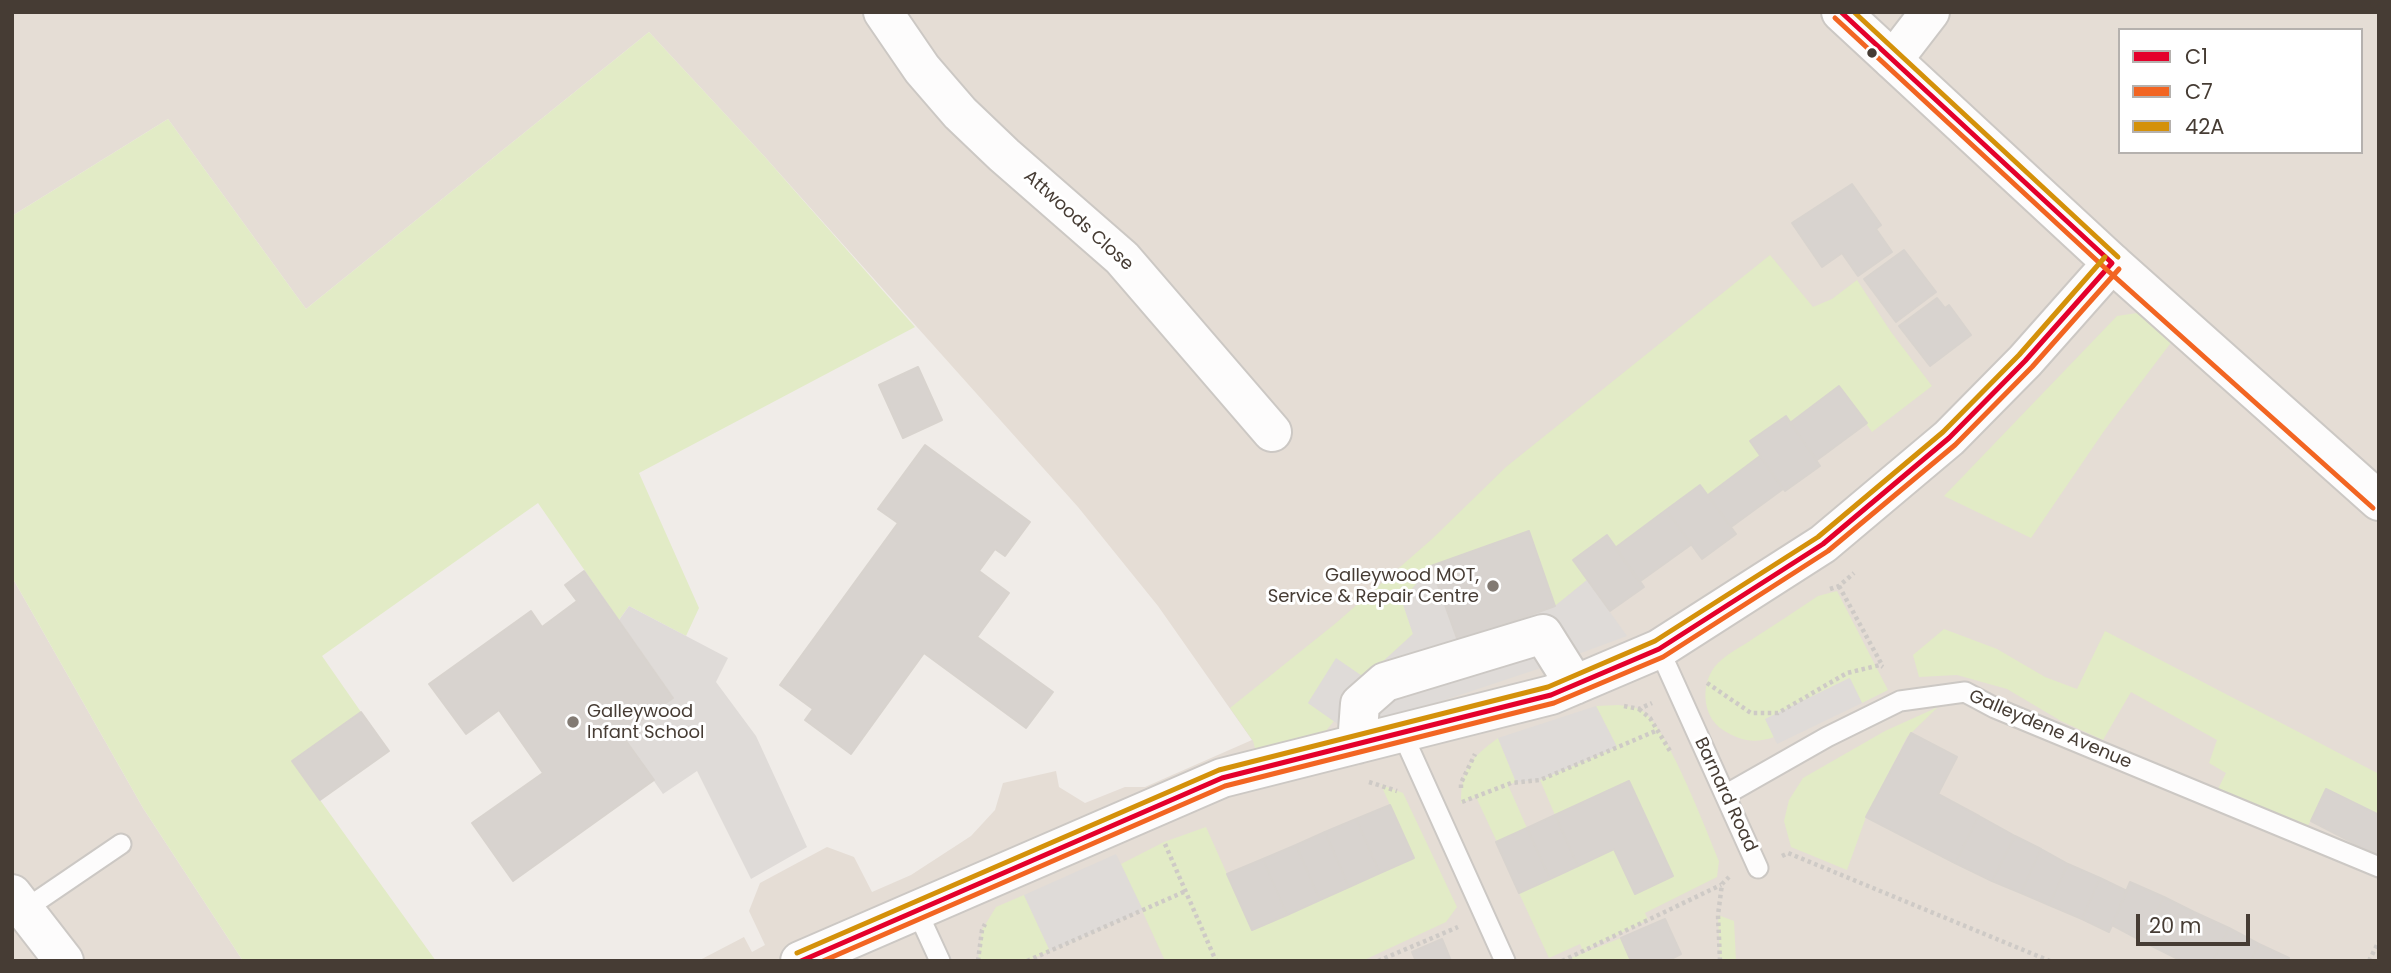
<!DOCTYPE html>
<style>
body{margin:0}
#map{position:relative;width:2391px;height:973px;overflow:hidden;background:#f0ece8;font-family:Poppins,sans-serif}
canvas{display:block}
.frame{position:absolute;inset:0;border:14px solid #463c34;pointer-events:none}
.legend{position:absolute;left:2118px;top:28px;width:245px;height:126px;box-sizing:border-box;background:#fff;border:2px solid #b5b1ae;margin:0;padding:9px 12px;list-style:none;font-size:21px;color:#463c34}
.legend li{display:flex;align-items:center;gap:14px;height:35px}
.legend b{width:35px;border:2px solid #b5b1ae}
.scale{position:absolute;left:2136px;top:914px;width:114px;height:32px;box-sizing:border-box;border:4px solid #463c34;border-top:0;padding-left:9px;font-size:21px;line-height:24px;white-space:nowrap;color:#463c34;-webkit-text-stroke:5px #fff;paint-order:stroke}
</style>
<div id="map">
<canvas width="2391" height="973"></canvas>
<div class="frame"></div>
<ul class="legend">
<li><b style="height:9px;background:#e4002b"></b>C1</li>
<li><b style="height:9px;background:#f26522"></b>C7</li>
<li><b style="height:9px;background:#d4910a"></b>42A</li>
</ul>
<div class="scale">20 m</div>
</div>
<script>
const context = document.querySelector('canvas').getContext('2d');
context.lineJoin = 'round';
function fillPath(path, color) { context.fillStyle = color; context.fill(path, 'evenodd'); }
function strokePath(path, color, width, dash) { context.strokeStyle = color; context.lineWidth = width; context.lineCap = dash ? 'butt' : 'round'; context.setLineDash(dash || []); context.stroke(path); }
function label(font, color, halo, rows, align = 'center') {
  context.font = font + ' Poppins,sans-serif'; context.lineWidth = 6; context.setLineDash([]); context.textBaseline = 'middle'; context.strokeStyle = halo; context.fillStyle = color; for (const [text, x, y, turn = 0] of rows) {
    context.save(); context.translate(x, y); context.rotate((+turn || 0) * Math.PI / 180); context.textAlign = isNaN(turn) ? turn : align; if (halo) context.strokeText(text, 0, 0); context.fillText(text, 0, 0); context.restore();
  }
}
fillPath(new Path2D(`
 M12,12H2379V961H698L744,937L752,952L765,945L749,911L760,883L827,847L854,857L872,892L911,875L971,836L995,810L1003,783L1056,771L1059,787L1085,803L1125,787H1145L1252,740L1158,606L1078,507L764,156L649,32L306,309L168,119L12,216ZM2120,30H2361V152H2120Z
 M12,577L143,808L243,961H12Z`), '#e5ddd5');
fillPath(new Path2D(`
 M649,32L764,156L915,327L639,473L699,608L686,636L629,606L619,620L538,503L322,656L361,712L292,761L436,961H243L143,808L12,577V216L168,119L306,309Z
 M1770,255L1813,307L1832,299L1857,280L1891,332L1932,386L1872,432L1839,386L1790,423L1750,441L1760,456L1708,495L1700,485L1615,548L1607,535L1573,559L1587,580L1555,606L1529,532L1431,566L1402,601L1413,634L1365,678L1336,659L1308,703L1334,721L1321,737L1258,759L1253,741L1230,708L1336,623L1432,539L1506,467Z
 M2137,313L2156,318L2176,336L2104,431L2031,538L1944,496L2117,316Z
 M1837,591L1888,690L1862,703L1849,678L1766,719L1774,737C1754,744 1741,741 1723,730C1701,716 1700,681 1718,663C1728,653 1743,646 1754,638C1776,624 1797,610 1818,596Z
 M1944,629L1997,649L2045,677L2077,689L2105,631L2379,774V815L2327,789L2303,835L2213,799L2226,773L2209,763L2217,740L2131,692L2103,740L2061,721L2007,689L1957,675L1919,677L1913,655Z
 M1619,705C1626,706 1635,707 1641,710C1667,726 1706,830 1719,861L1717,877L1645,913L1648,920L1583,951L1580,944L1549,958L1519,893L1614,849L1635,894L1673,876L1629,781L1555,815L1540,780L1617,747L1596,706Z
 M1938,707L1907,737L1866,817L1847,870L1791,847L1784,821L1789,800L1803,778L1885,731Z
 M1498,738L1516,782L1508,785L1527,828L1497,842L1476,797L1461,803C1461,768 1471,758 1498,738Z
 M1381,785L1403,793L1457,907L1446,922L1362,961H1165L1121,864L1164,842L1206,827L1252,930L1414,858Z
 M1024,895L1050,951L1027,961H978L982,930L996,907Z
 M1718,915L1734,921L1736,961H1720Z
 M1621,938L1631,961H1563Z`), '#e2ebc6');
fillPath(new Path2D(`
 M1431,566L1458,641L1555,606L1587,580L1627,636L1535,670L1349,732L1308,703L1336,658L1365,678L1413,634L1402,601Z
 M629,606L728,658L716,682L756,736L807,847L751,879L697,771L663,794L621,734L673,697L619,620Z
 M1850,678L1862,703L1777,744L1765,719Z
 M1596,706L1617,747L1540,780L1516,782L1498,738Z
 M1116,854L1143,910L1050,951L1024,895Z`), '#dfdbd8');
const building = new Path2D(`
 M1852,184L1881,225L1876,229L1892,252L1858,276L1842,253L1822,267L1792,223Z
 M1904,250L1936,292L1896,322L1864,279Z
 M1937,298L1945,308L1949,305L1971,335L1930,366L1899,326Z
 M918,367L942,420L903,438L879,385Z
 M1839,386L1867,423L1817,460L1790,423Z
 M1786,416L1820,466L1785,491L1750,441Z
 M925,445L1030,522L1005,556L995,549L979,571L1009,593L977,637L1053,692L1026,728L924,653L851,754L805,720L813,709L780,685L898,523L878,509Z
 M1760,456L1783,489L1731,527L1708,495Z
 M1700,485L1736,534L1702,559L1666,510Z
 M1666,510L1692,544L1639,582L1615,548Z
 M1529,531L1555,606L1458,641L1431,566Z
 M1607,535L1644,587L1610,611L1573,560Z
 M584,571L673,698L621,734L654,780L513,881L472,823L543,773L499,710L466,734L429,684L531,611L542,627L577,601L565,585Z
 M361,712L389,751L320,800L292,761Z
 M1911,733L1957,757L1938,794L1979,816L1955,863L1866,817Z
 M1629,781L1673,876L1635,894L1614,849L1578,866L1555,815Z
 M2326,789L2379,815V856L2311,821Z
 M1390,805L1414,858L1380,873L1356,819Z
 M1555,815L1578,866L1550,879L1527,828Z
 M1979,816L2015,836L1992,881L1955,863Z
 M1356,819L1380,873L1349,887L1325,832Z
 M1527,828L1550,879L1519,893L1496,842Z
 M1325,832L1349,887L1320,900L1296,845Z
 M2015,836L2041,849L2021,893L1992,881Z
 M1296,845L1320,900L1287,915L1263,859Z
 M2041,849L2068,864L2049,905L2021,893Z
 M1263,859L1287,915L1252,930L1227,874Z
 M2068,864L2100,878L2082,919L2049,905Z
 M2100,878L2127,891L2109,932L2082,919Z
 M2130,882L2164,897L2142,941L2112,925Z
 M2164,897L2194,912L2172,956L2142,941Z
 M2194,912L2229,928L2213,961H2182L2172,956Z
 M1665,919L1681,954L1667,961H1631L1621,938Z
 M2229,928L2259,944L2251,961H2213Z
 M1442,939L1451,961H1416L1412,952Z
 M2259,944L2289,958L2288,961H2251Z`);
fillPath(building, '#d8d3cf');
strokePath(building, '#d8d3ce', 2);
const service = new Path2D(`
 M1659,649L1758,868
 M1402,733L1505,961
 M1725,795L1827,737L1900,701L1965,692L1995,708L2379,867
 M24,910L121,844
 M917,911L940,961`);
const minor = new Path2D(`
 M883,12L922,69L960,113L1004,155L1122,258L1272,432
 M1893,60L1930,12
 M1357,744L1360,704L1385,682L1543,634L1575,685
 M12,894L64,961
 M800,961L1222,778L1551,695L1659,649L1823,544L1949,438L2025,361L2112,263`);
const tertiary = new Path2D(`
 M1841,12L2112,263L2379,501`);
strokePath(service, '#ccc8c4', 23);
strokePath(minor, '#ccc8c4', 42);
strokePath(tertiary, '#ccc8c4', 42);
strokePath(new Path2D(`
 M1839,586L1882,665
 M1830,589L1839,586L1854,573
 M1707,683L1751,713H1778L1847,673L1880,665L1883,667
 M1624,706L1639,709L1652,703
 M1639,709L1650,718L1670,751
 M1369,782L1397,791
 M1461,788V783L1475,754
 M1462,802L1511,783L1540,780L1658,730
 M1165,844L1216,961
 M1782,856L1788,853L2050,961
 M978,961L982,930L985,924
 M1027,961L1186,891
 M1378,961L1458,927
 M1562,961L1721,885
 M1720,961L1718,915L1722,884L1729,877
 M2369,961L2379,941`), '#cecac6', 4.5, [3.5, 3.5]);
strokePath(service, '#fdfcfc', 19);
strokePath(minor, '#fdfcfc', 38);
strokePath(tertiary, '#fdfcfc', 38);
strokePath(new Path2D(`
 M1841,12L2112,263
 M801,961L1222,778L1551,695L1659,649L1823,544L1949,438L2025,361L2112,263`), '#e4002b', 5);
strokePath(new Path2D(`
 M1835,18L2106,269L2373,508
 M823,961L1225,786L1554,703L1663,657L1828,551L1955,445L2032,367L2119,269`), '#f26522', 5);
strokePath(new Path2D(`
 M1854,12L2118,257
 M797,953L1219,770L1548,687L1655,641L1818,537L1943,432L2019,355L2105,257`), '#d4910a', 5);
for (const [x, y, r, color] of [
 [1872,53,6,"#463c34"],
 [1493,586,7,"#827a73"],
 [573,722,7,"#827a73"]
]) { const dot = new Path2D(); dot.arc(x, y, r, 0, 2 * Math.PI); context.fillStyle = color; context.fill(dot); strokePath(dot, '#fff', 2.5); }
label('18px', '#463c34', '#fff', [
 ["Attwoods Close",1078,221,42],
 ["Galleydene Avenue",2050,730,23],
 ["Barnard Road",1725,795,65]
]);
label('18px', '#463c34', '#fff', [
 ["Galleywood MOT,",1479,576],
 ["Service & Repair Centre",1479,597],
 ["Galleywood",587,712,"left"],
 ["Infant School",587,733,"left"]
], 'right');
</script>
